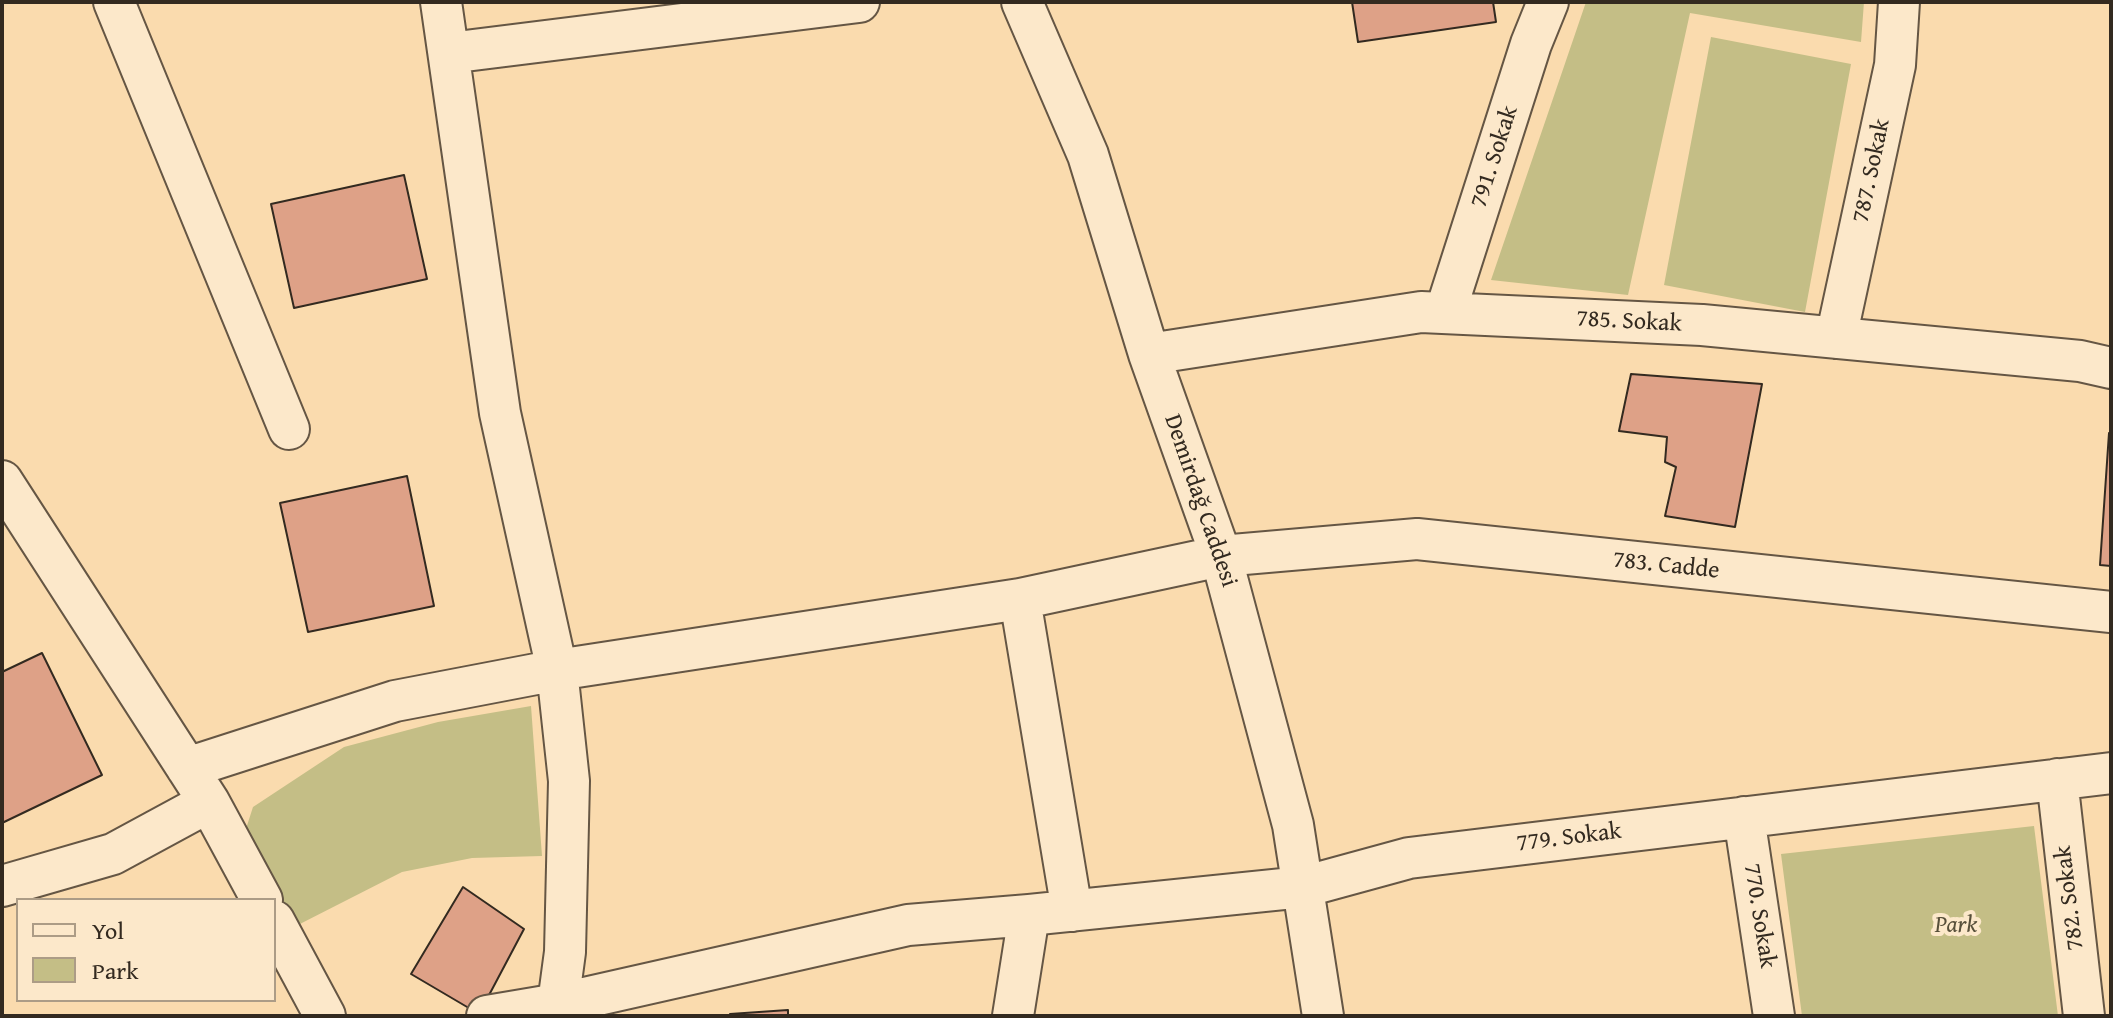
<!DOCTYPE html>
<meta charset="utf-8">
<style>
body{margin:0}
#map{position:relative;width:2113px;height:1018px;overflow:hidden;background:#fadbae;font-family:"Gentium Book Plus",serif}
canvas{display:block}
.frame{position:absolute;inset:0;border:4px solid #332a20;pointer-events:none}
.legend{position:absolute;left:16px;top:898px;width:260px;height:104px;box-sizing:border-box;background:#fce8ca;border:2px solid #ac9c86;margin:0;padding:10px 14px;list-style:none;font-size:24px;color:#332a20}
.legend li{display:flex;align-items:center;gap:16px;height:40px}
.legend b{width:40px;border:2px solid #ac9c86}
</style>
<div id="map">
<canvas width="2113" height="1018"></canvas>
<div class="frame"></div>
<ul class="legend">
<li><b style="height:10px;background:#fce8ca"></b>Yol</li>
<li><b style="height:22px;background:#c4be86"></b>Park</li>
</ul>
</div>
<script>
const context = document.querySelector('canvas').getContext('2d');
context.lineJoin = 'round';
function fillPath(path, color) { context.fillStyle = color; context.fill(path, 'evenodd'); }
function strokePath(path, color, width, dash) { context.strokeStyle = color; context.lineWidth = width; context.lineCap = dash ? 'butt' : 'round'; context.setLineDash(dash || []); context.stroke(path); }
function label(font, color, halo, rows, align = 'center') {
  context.font = font + ' "Gentium Book Plus",serif'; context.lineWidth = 8; context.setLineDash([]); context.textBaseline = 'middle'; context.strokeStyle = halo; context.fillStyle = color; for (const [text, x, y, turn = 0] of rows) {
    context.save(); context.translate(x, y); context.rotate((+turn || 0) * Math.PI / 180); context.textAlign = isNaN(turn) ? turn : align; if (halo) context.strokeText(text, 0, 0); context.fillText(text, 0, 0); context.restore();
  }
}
fillPath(new Path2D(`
 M1586,2H1864L1861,42L1690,13L1628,295L1491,280Z
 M1711,37L1851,64L1805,312L1664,285Z
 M531,706L542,856L472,858L402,872L292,928L242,841L253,807L344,747L438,722Z
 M2034,826L2058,1016H1802L1781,854Z`), '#c4be86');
const building = new Path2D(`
 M1352,2H1493L1496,22L1358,42Z
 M404,175L427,279L294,308L271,204Z
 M1631,374L1762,384L1735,527L1665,516L1676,467L1665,462L1667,437L1619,431Z
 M2109,433L2111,434V566L2100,565Z
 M407,476L434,606L308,632L280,503Z
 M42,653L102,775L2,823V672Z
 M463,887L524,929L479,1014L411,974Z
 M788,1010V1016H730V1014Z`);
fillPath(building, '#dea187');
strokePath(building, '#332a20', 2);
const minor = new Path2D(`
 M114,2L289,429
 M441,2L500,413L557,670L569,781L565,952L558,1004
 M1022,2L1088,155L1149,354L1221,556L1293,825L1323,1016
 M449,53L859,2
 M1445,313L1531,44L1548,2
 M1836,338L1895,65L1899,2
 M1149,354L1421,312L1702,325L2080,361L2111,368
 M2,481L209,802L262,900
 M1020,599L1072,911
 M187,768L395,701L557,670L1020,599L1221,556L1417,539L2111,612
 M2057,779L2084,1016
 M1744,817L1774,1016
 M2,886L113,854L209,802
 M274,921L325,1016
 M487,1016L558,1004L908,925L1029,915L1303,887L1409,858L2111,773
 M1013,1016L1029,915`);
strokePath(minor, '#655644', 44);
strokePath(minor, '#fce8ca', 40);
label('24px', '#332a20', '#fce8ca', [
 ["791. Sokak",1495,157,-72],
 ["787. Sokak",1872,171,-78],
 ["785. Sokak",1629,322,3],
 ["Demirdağ Caddesi",1200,501,71],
 ["783. Cadde",1666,566,6],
 ["779. Sokak",1569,838,-7],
 ["782. Sokak",2070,898,-97],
 ["770. Sokak",1759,916,81]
]);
label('italic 24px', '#574f3a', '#fce8ca', [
 ["Park",1956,926]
]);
</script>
